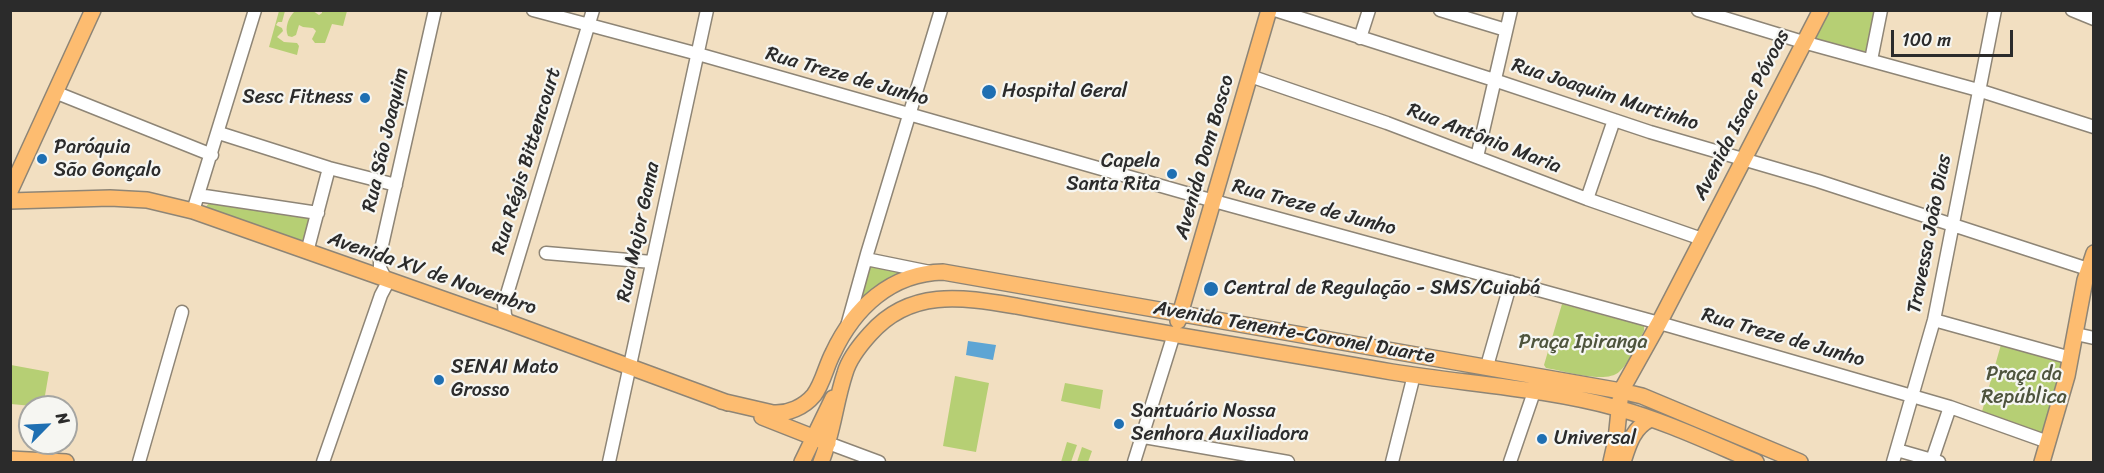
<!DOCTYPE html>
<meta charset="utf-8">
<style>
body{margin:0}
#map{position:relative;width:2104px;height:473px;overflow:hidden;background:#f2dfc1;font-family:Sriracha,sans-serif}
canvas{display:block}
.frame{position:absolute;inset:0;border:12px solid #2b2b2b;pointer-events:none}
.north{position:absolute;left:18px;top:395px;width:60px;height:60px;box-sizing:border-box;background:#f6f6f2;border:2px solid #a5a5a2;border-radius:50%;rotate:66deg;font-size:16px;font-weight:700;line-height:24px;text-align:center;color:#2b2b2b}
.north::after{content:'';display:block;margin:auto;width:21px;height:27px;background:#1f6fb2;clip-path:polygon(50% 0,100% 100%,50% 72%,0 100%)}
.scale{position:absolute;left:1891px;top:30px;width:122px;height:27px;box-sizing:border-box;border:3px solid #2b2b2b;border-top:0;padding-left:8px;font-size:18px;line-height:21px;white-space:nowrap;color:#2b2b2b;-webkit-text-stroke:4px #f6f6f2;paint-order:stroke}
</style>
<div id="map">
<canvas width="2104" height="473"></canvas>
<div class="frame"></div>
<div class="north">N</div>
<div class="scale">100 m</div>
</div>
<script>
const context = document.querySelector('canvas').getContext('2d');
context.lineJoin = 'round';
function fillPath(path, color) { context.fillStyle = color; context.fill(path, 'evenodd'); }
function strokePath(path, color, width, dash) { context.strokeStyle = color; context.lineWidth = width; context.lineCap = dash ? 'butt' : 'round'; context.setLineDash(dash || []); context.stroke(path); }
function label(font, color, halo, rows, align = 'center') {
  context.font = font + ' Sriracha,sans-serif'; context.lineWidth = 4.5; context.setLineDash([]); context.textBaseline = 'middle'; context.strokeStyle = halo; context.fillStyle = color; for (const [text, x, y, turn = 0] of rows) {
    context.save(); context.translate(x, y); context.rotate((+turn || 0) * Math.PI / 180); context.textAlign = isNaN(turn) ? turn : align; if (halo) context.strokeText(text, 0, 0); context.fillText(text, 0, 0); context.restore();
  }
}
fillPath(new Path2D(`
 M279,11H285L282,22H278L276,25L282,28L283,31L277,37L284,42L297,43L299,46L297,55L269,47Z
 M295,11H313L319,15L322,13V11H347L343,26L332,24L325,43H315L312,39L316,31L313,28L303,27L299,25L296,35L292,37L288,36C284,28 289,16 295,11Z
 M1827,11H1876L1869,50L1865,53L1814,40Z
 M210,202L307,217L310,220L304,242L204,209Z
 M868,263L905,271L854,311Z
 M1562,304L1644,326V331C1637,344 1630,362 1619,372C1606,384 1564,371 1546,368L1544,365Z
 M2002,341L2069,360L2044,437L1981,415Z
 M11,365L49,372L43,407L11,404Z
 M955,376L989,383L976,452L943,446Z
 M1065,383L1103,390L1100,409L1061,401Z
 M1067,442L1077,445L1071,462H1061Z
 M1082,447L1092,451L1088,462H1077Z`), '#b6cf74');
fillPath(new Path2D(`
 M968,341L996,345L993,360L966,355Z`), '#5ea5d4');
const minor = new Path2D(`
 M533,10L698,54L1214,201L1670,326L1950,407L2048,442
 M1275,10L1494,80L1650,132L1818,181L2094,271
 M1440,10L1506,30
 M1698,10L1803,42L1978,90L2094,127
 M2072,10L2094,19
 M1360,38L1369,10
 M1871,60L1881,10
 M1250,76L1387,123L1587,199L1702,239
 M57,93L212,155
 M219,133L329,168L396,185
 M1477,157L1511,10
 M198,195L318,213
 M1587,199L1614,120
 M193,211L255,10
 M307,252L329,168
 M546,253L652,262
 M866,259L930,272
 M385,278L380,268V254L435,10
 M1934,320L2071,358
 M508,322L505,315L504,304L593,10
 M847,326L867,254L941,10
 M2076,334L2094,338
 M1487,366L1511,282
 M1144,437L1288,462
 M828,443L879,462
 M1897,450L1939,462
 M1932,460L1950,407
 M139,462L182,312
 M323,462L381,295L389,280
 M609,462L707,10
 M1134,462L1174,334
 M1392,462L1414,375
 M1510,462L1534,392
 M1893,462L1934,320L1995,10`);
const major = new Path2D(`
 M10,191L93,10
 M10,201L110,198L147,200L193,211L508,322L728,403
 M1178,321L1269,10
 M721,401L773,413C788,414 804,407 814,395C823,383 826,366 833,353C854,308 891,273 943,272L1621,391L1642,396L1800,462
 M762,417L828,443
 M10,459L66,462
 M802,462L833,398
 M821,462C833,433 835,403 845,373C849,359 860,345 870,334C910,288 962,297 1016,306C1141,330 1267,350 1392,372C1467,384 1544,388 1617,408C1665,421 1711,443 1756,462
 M1611,462L1616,440L1621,391L1659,323L1821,10
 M1623,462C1628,446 1633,427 1651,419
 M2042,462L2067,376L2085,280L2094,253`);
strokePath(minor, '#8e8576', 15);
strokePath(major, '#8e8576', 18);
strokePath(minor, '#fff', 12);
strokePath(major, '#fdbc70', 15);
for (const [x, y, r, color] of [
 [989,92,8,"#1f6fb2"],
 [365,98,6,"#1f6fb2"],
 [42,159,6,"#1f6fb2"],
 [1172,174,6,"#1f6fb2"],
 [1211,289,8,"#1f6fb2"],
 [439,380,6,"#1f6fb2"],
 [1119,424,6,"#1f6fb2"],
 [1542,439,6,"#1f6fb2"]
]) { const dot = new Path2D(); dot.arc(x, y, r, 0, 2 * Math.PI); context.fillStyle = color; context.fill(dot); strokePath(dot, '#f6f6f2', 2); }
label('20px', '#2b2b2b', '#f6f6f2', [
 ["Rua Treze de Junho",847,77,16],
 ["Rua Joaquim Murtinho",1605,95,18],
 ["Avenida Isaac Póvoas",1742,115,-63],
 ["Rua Antônio Maria",1484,139,21],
 ["Rua São Joaquim",386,140,-77],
 ["Avenida Dom Bosco",1205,157,-74],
 ["Rua Régis Bittencourt",527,161,-73],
 ["Rua Treze de Junho",1314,208,15],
 ["Rua Major Gama",639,232,-78],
 ["Travessa João Dias",1930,234,-79],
 ["Avenida XV de Novembro",432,274,19],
 ["Avenida Tenente-Coronel Duarte",1294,333,10],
 ["Rua Treze de Junho",1783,338,16]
]);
label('20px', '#2b2b2b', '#f6f6f2', [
 ["Hospital Geral",1002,92],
 ["Sesc Fitness",353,98,"right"],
 ["Paróquia",54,148],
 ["São Gonçalo",54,171],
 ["Capela",1160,162,"right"],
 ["Santa Rita",1160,185,"right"],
 ["Central de Regulação - SMS/Cuiabá",1224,289],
 ["SENAI Mato",451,368],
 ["Grosso",451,391],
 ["Santuário Nossa",1131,412],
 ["Senhora Auxiliadora",1131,435],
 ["Universal",1554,439]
], 'left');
label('20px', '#4e543d', '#f6f6f2', [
 ["Praça Ipiranga",1583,343],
 ["Praça da",2024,375],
 ["República",2024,398]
]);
</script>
